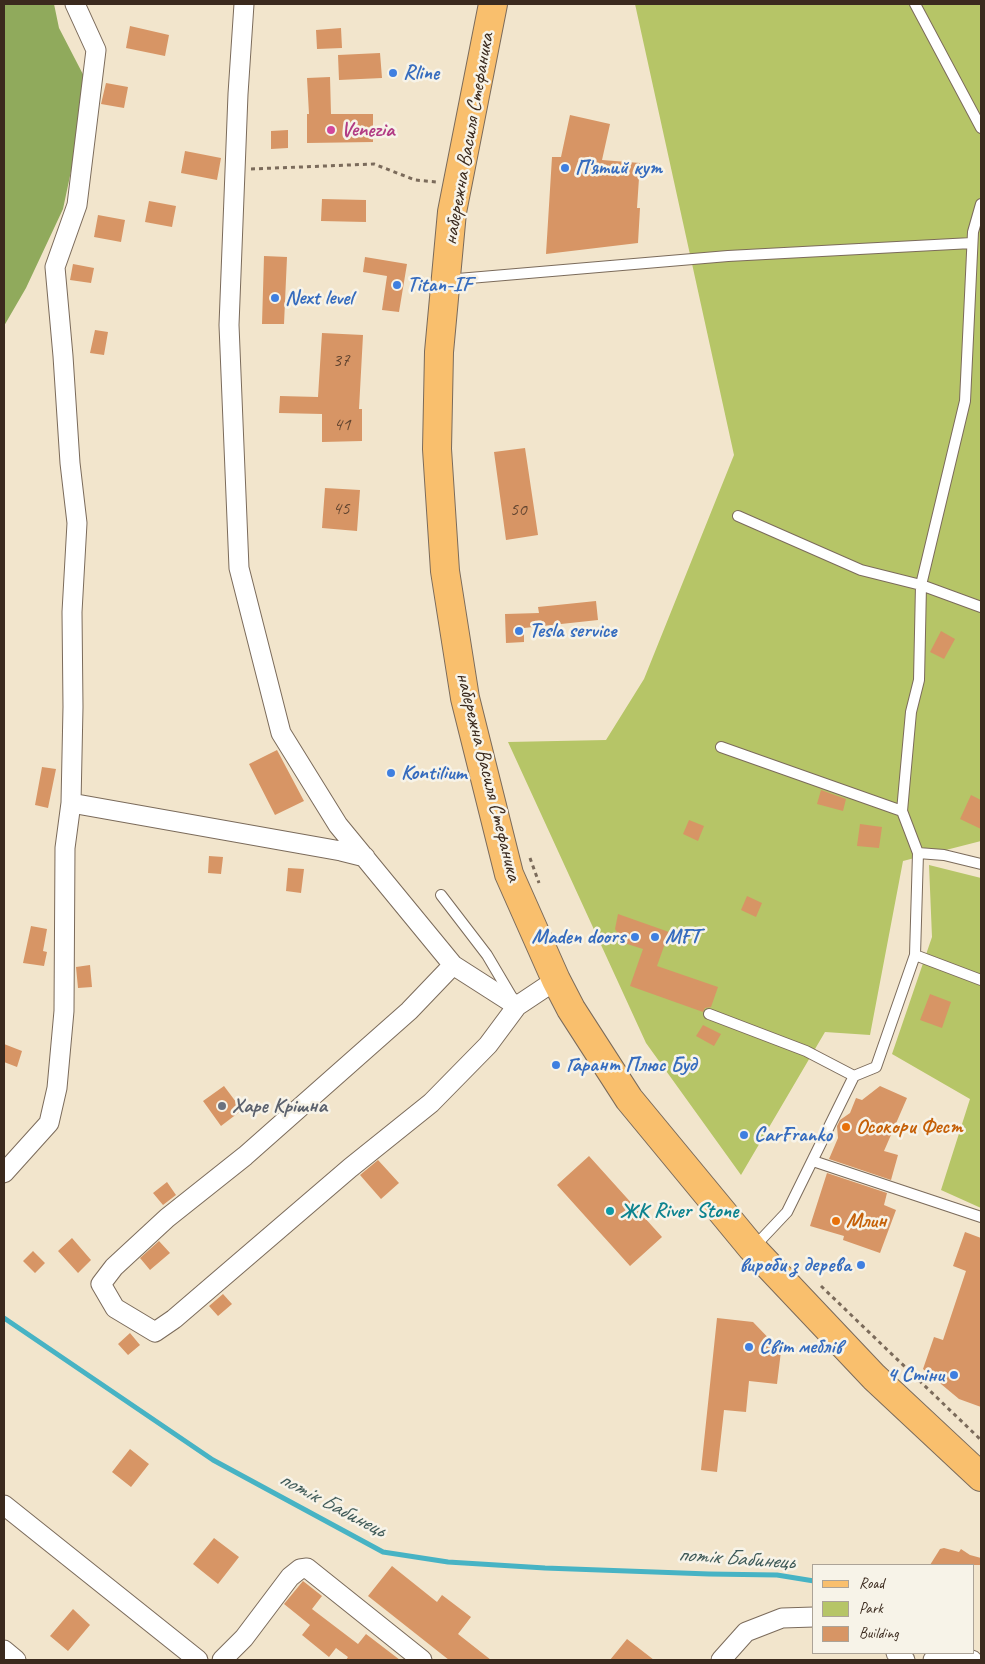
<!DOCTYPE html>
<meta charset="utf-8">
<style>
body{margin:0}
#map{position:relative;width:985px;height:1664px;overflow:hidden;background:#f2e5cc;font-family:Caveat,sans-serif}
canvas{display:block}
.frame{position:absolute;inset:0;border:5px solid #3b2a1e;pointer-events:none}
.legend{position:absolute;left:812px;top:1564px;width:162px;height:90px;box-sizing:border-box;background:#f7f3e8;border:1px solid #aca397;margin:0;padding:6px 9px;list-style:none;font-size:15px;color:#3b2a1e}
.legend li{display:flex;align-items:center;gap:10px;height:25px}
.legend b{width:25px;border:1px solid #aca397}
</style>
<div id="map">
<canvas width="985" height="1664"></canvas>
<div class="frame"></div>
<ul class="legend">
<li><b style="height:6px;background:#f9bf6d"></b>Road</li>
<li><b style="height:14px;background:#b6c567"></b>Park</li>
<li><b style="height:14px;background:#d79565"></b>Building</li>
</ul>
</div>
<script>
const context = document.querySelector('canvas').getContext('2d');
context.lineJoin = 'round';
function fillPath(path, color) { context.fillStyle = color; context.fill(path, 'evenodd'); }
function strokePath(path, color, width, dash) { context.strokeStyle = color; context.lineWidth = width; context.lineCap = dash ? 'butt' : 'round'; context.setLineDash(dash || []); context.stroke(path); }
function label(font, color, halo, rows, align = 'center') {
  context.font = font + ' Caveat,sans-serif'; context.lineWidth = 5; context.setLineDash([]); context.textBaseline = 'middle'; context.strokeStyle = halo; context.fillStyle = color; for (const [text, x, y, turn = 0] of rows) {
    context.save(); context.translate(x, y); context.rotate((+turn || 0) * Math.PI / 180); context.textAlign = isNaN(turn) ? turn : align; if (halo) context.strokeText(text, 0, 0); context.fillText(text, 0, 0); context.restore();
  }
}
fillPath(new Path2D(`
 M635,4H981V841L903,861L870,1035L825,1032L741,1175L646,1043L508,742L606,740L644,679L734,455Z
 M929,865L981,878V1208L941,1190L970,1099L892,1054L932,937Z`), '#b6c567');
fillPath(new Path2D(`
 M4,4H54L59,28L89,86L63,209L26,288L4,326Z`), '#90aa5c');
strokePath(new Path2D(`
 M4,1318L213,1460L383,1552L448,1562L545,1568L709,1574L777,1575L814,1581`), '#47b3c4', 5);
fillPath(new Path2D(`
 M130,26L169,35L165,56L126,48Z
 M341,28L342,48L317,49L316,30Z
 M380,53L382,78L339,80L338,55Z
 M330,77L331,114H373V142L307,143V114H309L307,78Z
 M106,83L128,87L124,108L101,104Z
 M570,115L610,124L602,160L640,163L637,208H640L638,243L546,254L552,157H561Z
 M288,130V148L271,149V131Z
 M185,151L221,158L217,180L181,173Z
 M322,199L366,200V222L321,221Z
 M149,201L176,206L172,227L145,222Z
 M98,215L125,220L121,242L94,237Z
 M264,256L287,257L284,324H262Z
 M365,257L407,264L399,312L382,310L387,276L363,272Z
 M73,264L94,268L91,283L70,280Z
 M95,330L108,332L104,355L90,353Z
 M322,333L363,335L359,409H362V441L322,442V414L279,413L280,396L318,397Z
 M525,448L538,535L506,540L494,452Z
 M325,488L360,490L357,531L322,528Z
 M596,601L598,620L524,628V642L506,643L505,614L539,613L538,607Z
 M941,631L955,639L944,659L930,652Z
 M277,750L304,801L275,815L249,764Z
 M42,767L56,769L48,808L35,805Z
 M821,790L846,799L843,811L817,804Z
 M971,795L981,800V829L960,819Z
 M689,820L704,826L698,841L683,834Z
 M860,824L882,827L879,848L857,846Z
 M209,856L223,857L221,874L208,873Z
 M288,868L304,869L301,893L286,891Z
 M747,896L762,903L756,917L741,910Z
 M618,914L669,932L657,966L718,987L711,1007L705,1008L703,1012L630,986L643,949L624,943L615,929Z
 M31,926L47,929L43,951L47,952L44,966L23,963Z
 M90,965L92,987L78,988L76,967Z
 M930,994L951,1002L942,1028L920,1020Z
 M703,1025L721,1034L714,1046L696,1036Z
 M4,1044L22,1051L17,1067L4,1062Z
 M224,1086L242,1110L221,1126L203,1101Z
 M880,1086L907,1098L884,1151L898,1155L891,1180L829,1159L838,1138L837,1126L840,1120L850,1113L856,1098L862,1100Z
 M589,1156L662,1237L630,1266L557,1185Z
 M378,1160L399,1183L381,1199L360,1175Z
 M827,1173L887,1193L884,1205L896,1210L880,1253L843,1240L844,1236L810,1226Z
 M167,1182L176,1195L163,1205L153,1193Z
 M965,1232L981,1238V1407L959,1399L923,1369L934,1337L943,1340L966,1271L953,1266Z
 M72,1238L91,1260L78,1273L58,1251Z
 M159,1241L170,1253L150,1270L140,1258Z
 M33,1251L45,1263L35,1273L23,1261Z
 M223,1294L232,1304L218,1316L209,1306Z
 M717,1318L753,1322L781,1351L777,1384L749,1381L746,1412L724,1410L717,1472L701,1470Z
 M130,1333L140,1345L128,1355L118,1344Z
 M130,1449L149,1464L131,1487L112,1472Z
 M214,1538L239,1557L218,1584L193,1564Z
 M944,1548L959,1552L961,1549L970,1555L981,1558V1565H930L940,1549Z
 M392,1566L437,1602L442,1595L471,1617L458,1634L491,1660H449L368,1596Z
 M303,1581L322,1596L312,1609L358,1644L366,1634L400,1660H346L348,1657L336,1648L329,1657L302,1635L310,1625L284,1604Z
 M73,1609L90,1625L68,1651L50,1636Z
 M627,1639L654,1660H610Z`), '#d79565');
const lane = new Path2D(`
 M915,4L981,128
 M446,280L728,256L972,243
 M738,516L861,570L921,585L981,607
 M721,747L902,811
 M918,853L944,855L981,864
 M441,895L487,955L513,999
 M915,955L981,980
 M709,1014L806,1051L854,1076
 M813,1161L981,1217
 M754,1247L787,1212L854,1076L876,1067L915,955L918,853L902,811L911,712L919,680L921,585L965,401L973,232L981,204`);
const street = new Path2D(`
 M244,4L238,94L229,325L239,568L281,733L338,825L453,965L517,1006L556,980
 M71,803L341,851L365,857
 M453,965L409,1011L245,1156L167,1218L114,1267L101,1284L115,1308L155,1332L174,1319L350,1168L431,1103L488,1045L517,1006
 M4,1173L49,1123L57,1088L64,1011L65,848L71,803L73,707L72,612L77,523L70,463L63,356L55,267L77,205L96,50L75,4
 M4,1505L198,1660
 M4,1650L16,1660
 M896,1653L905,1660
 M222,1660L244,1638L290,1577L300,1569L307,1568L422,1660
 M721,1660L746,1632L782,1618L814,1617
 M933,1660L950,1656L972,1660`);
const primary = new Path2D(`
 M493,4L452,212L439,352L437,449L445,571L465,698L509,874L556,980L571,1009L629,1099L752,1248L874,1377L981,1477`);
strokePath(lane, '#7b6b5b', 12);
strokePath(street, '#7b6b5b', 21);
strokePath(primary, '#7b6b5b', 30);
strokePath(new Path2D(`
 M251,169L374,164L415,180L437,182
 M530,858L539,883
 M821,1286L981,1440`), '#7b6b5b', 3, [4, 4]);
strokePath(lane, '#fff', 10);
strokePath(street, '#fff', 19);
strokePath(primary, '#f9bf6d', 28);
for (const [x, y, r, color] of [
 [393,73,5,"#3f7fe0"],
 [331,130,5,"#d1479c"],
 [565,168,5,"#3f7fe0"],
 [397,285,5,"#3f7fe0"],
 [275,298,5,"#3f7fe0"],
 [519,631,5,"#3f7fe0"],
 [391,773,5,"#3f7fe0"],
 [635,937,5,"#3f7fe0"],
 [655,937,5,"#3f7fe0"],
 [556,1065,5,"#3f7fe0"],
 [222,1106,5,"#6b7280"],
 [846,1127,5,"#e8710a"],
 [744,1135,5,"#3f7fe0"],
 [610,1211,5,"#0f9aa8"],
 [836,1221,5,"#e8710a"],
 [861,1265,5,"#3f7fe0"],
 [749,1347,5,"#3f7fe0"],
 [954,1375,5,"#3f7fe0"]
]) { const dot = new Path2D(); dot.arc(x, y, r, 0, 2 * Math.PI); context.fillStyle = color; context.fill(dot); strokePath(dot, '#f7f3e8', 2); }
label('19px', '#624530', null, [
 ["37",341,361],
 ["41",342,425],
 ["45",341,509],
 ["50",518,510]
]);
label('bold 21px', '#366cbe', '#f7f3e8', [
 ["Rline",403,73],
 ["П'ятий кут",575,168],
 ["Titan-IF",407,285],
 ["Next level",285,298],
 ["Tesla service",529,631],
 ["Kontilium",401,773],
 ["Maden doors",625,937,"right"],
 ["MFT",665,937],
 ["Гарант Плюс Буд",566,1065],
 ["CarFranko",754,1135],
 ["вироби з дерева",851,1265,"right"],
 ["Світ меблів",759,1347],
 ["4 Стіни",944,1375,"right"]
], 'left');
label('bold 21px', '#b23c85', '#f7f3e8', [
 ["Venezia",341,130]
], 'left');
label('21px', '#3b2a1e', '#f7f3e8', [
 ["набережна Василя Стефаника",469,139,-80],
 ["набережна Василя Стефаника",488,777,76]
]);
label('bold 21px', '#5b616d', '#f7f3e8', [
 ["Харе Крішна",232,1106]
], 'left');
label('bold 21px', '#c56008', '#f7f3e8', [
 ["Осокори Фест",856,1127],
 ["Млин",846,1221]
], 'left');
label('bold 21px', '#0d838f', '#f7f3e8', [
 ["ЖК River Stone",620,1211]
], 'left');
label('italic 22px', '#3f5a58', '#f7f3e8', [
 ["потік Бабинець",332,1505,28],
 ["потік Бабинець",736,1559,4]
]);
</script>
